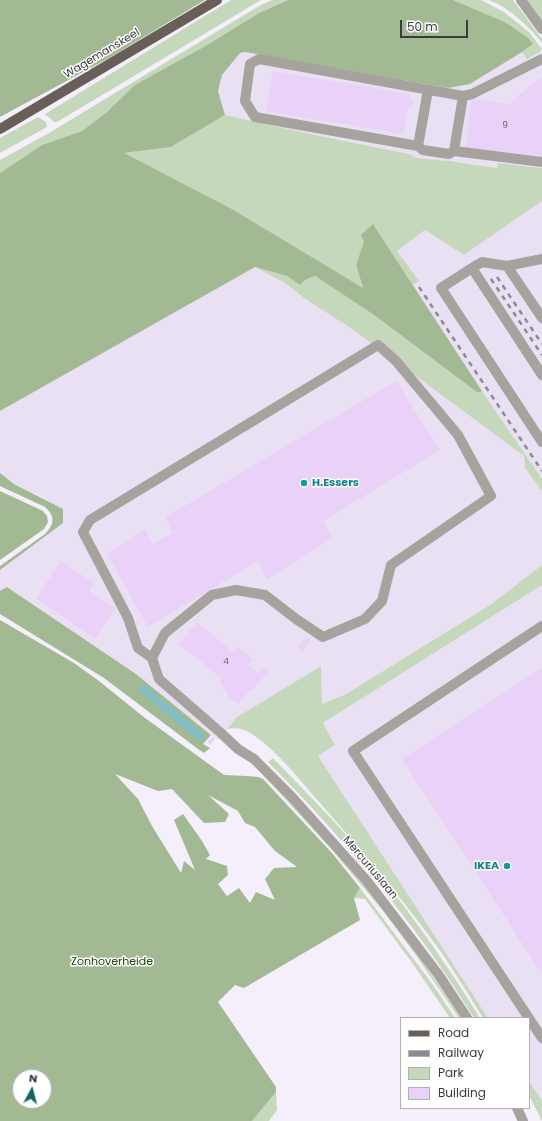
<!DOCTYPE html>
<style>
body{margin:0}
#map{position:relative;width:542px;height:1121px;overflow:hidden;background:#f5effc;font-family:Poppins,sans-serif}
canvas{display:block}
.legend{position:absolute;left:400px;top:1017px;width:130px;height:92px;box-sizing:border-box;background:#fff;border:1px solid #b1b0b2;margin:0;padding:5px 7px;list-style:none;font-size:12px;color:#3c393f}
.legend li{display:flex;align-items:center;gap:8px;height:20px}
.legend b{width:20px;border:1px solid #b1b0b2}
.north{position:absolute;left:12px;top:1069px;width:40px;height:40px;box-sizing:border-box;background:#fff;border:1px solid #b1b0b2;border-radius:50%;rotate:7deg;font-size:11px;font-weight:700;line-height:16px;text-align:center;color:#3c393f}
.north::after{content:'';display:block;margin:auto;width:14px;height:18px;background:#166564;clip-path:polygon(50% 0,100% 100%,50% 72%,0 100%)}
.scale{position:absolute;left:400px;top:20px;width:68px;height:18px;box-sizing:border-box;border:2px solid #3c393f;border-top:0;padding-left:5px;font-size:12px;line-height:14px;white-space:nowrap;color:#3c393f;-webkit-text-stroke:3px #fff;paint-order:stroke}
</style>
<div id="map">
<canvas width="542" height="1121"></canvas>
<ul class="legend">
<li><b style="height:5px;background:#686058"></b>Road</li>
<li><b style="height:5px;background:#8e8992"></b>Railway</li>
<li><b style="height:11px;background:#c6d8bb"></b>Park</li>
<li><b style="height:11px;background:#e9d1f8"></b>Building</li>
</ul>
<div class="north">N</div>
<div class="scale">50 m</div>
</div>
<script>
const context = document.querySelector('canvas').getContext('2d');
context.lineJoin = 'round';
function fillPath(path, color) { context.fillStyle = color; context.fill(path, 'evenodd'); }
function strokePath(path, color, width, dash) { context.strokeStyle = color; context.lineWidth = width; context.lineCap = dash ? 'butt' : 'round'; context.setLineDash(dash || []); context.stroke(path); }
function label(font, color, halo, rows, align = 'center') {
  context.font = font + ' Poppins,sans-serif'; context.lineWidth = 3; context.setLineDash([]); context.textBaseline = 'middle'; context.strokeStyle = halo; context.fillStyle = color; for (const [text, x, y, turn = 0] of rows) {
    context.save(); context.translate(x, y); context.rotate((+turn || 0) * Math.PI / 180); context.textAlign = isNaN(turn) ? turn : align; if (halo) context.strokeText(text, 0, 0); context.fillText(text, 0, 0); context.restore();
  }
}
fillPath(new Path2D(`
 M245,52L448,88L470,84L522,52L527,59L540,52L542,54V168L498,163V168L449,161L417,158L408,154L320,136L225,115L218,91L222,75L240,53Z
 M542,201V479L482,391L413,285L419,281L397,251L425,230L464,255Z
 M255,267L285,283L300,295L352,329L524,456L525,468L542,491V565L490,605L346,694L322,704L321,666L237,717L218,740L136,674L8,587L0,591V570L62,523L48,500L14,484L0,473V411Z
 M542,585V1101L529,1081V1018H488L317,756L335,745L323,723Z`), '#eae0f4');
fillPath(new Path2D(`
 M231,0H261L57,122H54L45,114Z
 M272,0H288L259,13L202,48L107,112L82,131L42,145L0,173V160L49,133L259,6Z
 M453,0H481L504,12L529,32L542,49L540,52L527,59L522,52L533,44L505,22Z
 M489,0H513L542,39V43C528,26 510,8 489,0Z
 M527,0H542V21Z
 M225,115L320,136L409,154L417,158L449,161L497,168L498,163L542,168V201L464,255L425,230L397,251L419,281L413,285L373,224L356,265L363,289L232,209L123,153L171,147Z
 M38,117L46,122L47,127L0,153V138Z
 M255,267L287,276L300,285L305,280L315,276L374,315L478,393L482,391L542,479V491L525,468L524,456L352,329L304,298L285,283Z
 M542,565V585L323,723L335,745L318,756L488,1018H483C466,991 450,963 430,937C394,888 354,842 314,796C298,778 267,739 244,730C239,728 232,728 227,729L237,717L321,666L322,704L346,694L490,605Z
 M273,758C298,784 324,810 348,837C397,893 441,955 480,1018H474C417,925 345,840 268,762Z
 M264,776L270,779L363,883L416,952L461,1018H459L415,954L384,912L331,849Z
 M360,888L433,985L455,1018H450L413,964L365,899L354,898Z
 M529,1081L542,1101V1121L529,1095Z
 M276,1092L277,1110L269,1121H252Z`), '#c6d8bb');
fillPath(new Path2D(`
 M0,0H205L109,58L0,117Z
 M288,0H453L505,22L528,38L533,44L522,52L470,84L448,88L245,52L240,53L222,75L218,91L225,115L171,147L124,153L232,209L363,288L356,265L364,242L361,235L373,224L482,391L478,393L374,315L315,276L305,280L300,285L287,276L255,267L0,411V173L42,145L82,131L107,112L135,85L202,48L259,13Z
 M0,473L14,484L63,509V523L0,570V566L45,534C55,524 55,516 45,507L0,486Z
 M0,491L43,511L47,516L48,522L44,529L0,560Z
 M7,587L136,674L211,735L203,744L210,748L204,753L198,749L104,678L0,614V591Z
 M0,620L74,663L99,681L145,718L224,775L247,776L258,777L263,779L332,853L360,888L354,898L360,920L244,988L235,985L218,1002L276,1087V1092L252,1121H0ZM115,774L158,791L172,789L204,823L225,822L229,814L208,795L238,811L245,823L255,827L275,851L297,867L274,868L265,879L275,900L256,892L250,903L239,888L227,896L218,884L228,875L227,866L206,859L210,855L202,841L183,814L174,820L195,870L184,861L181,873L152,826L138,799ZM20,1077H44V1101H20Z`), '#a2b993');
fillPath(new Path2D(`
 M141,685H145L205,735L203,741H199L140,692L138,688Z`), '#85bdc3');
fillPath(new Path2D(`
 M273,71L410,94L409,99L414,100L412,108L408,107L403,134L266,111Z
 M540,78H542V156L466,148L471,99L512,104V101Z
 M396,381L440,450L323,521L333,538L267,579L258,561L148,627L107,554L145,529L152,544L172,533L166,517Z
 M61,561L94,583L89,591L115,608L95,639L36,598Z
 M197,622L233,652L237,646L253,659L248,664L258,673L263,667L268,671L253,690L251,689L238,704L226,695L228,692L222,688L224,685L219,681L221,678L179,644Z
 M307,637L311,640L302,651L298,647Z
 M542,668V974L402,759Z
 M213,737L215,739L210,745L207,742Z`), '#e9d1f8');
strokePath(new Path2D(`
 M521,0L542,29
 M542,59L472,94L463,96L454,151L542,162
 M418,146L428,90
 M454,151L449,154L423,150L418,146L255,117L245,101L250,64L259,59L463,96
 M542,259L507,266L542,318
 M472,268L482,262L507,266
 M542,375L472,268L441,288L542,442
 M542,626L353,751L542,1038
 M152,658L138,648L128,618L83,532L90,520L378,345L396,361L458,435L491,496L391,565L382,601L365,619L323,637L296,619L265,595L236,590L212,595L165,633L152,658L159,679L221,733L238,749L254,759L292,797L367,881L438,974L467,1018
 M517,1108L523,1121`), '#a6a29d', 10);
strokePath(new Path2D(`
 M0,129L217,0`), '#686058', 10);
strokePath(new Path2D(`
 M497,277L542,344
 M491,279L542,355
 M419,287L542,471`), '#8e8992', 2.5, [5, 5]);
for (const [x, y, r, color] of [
 [304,483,4,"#0f9aa8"],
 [507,866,4,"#0f9aa8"]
]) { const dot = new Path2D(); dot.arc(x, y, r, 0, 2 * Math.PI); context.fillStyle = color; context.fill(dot); strokePath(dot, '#fff', 1.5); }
label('9px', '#675f6d', null, [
 ["9",505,126],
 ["4",226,662]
]);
label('11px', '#3c393f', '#fff', [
 ["Wagemanskeel",102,54,-31],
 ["Mercuriuslaan",370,868,50]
]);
label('bold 11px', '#0d838f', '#fff', [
 ["H.Essers",312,483],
 ["IKEA",499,866,"right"]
], 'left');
label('11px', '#223f06', '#fff', [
 ["Zonhoverheide",112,962]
]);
</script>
